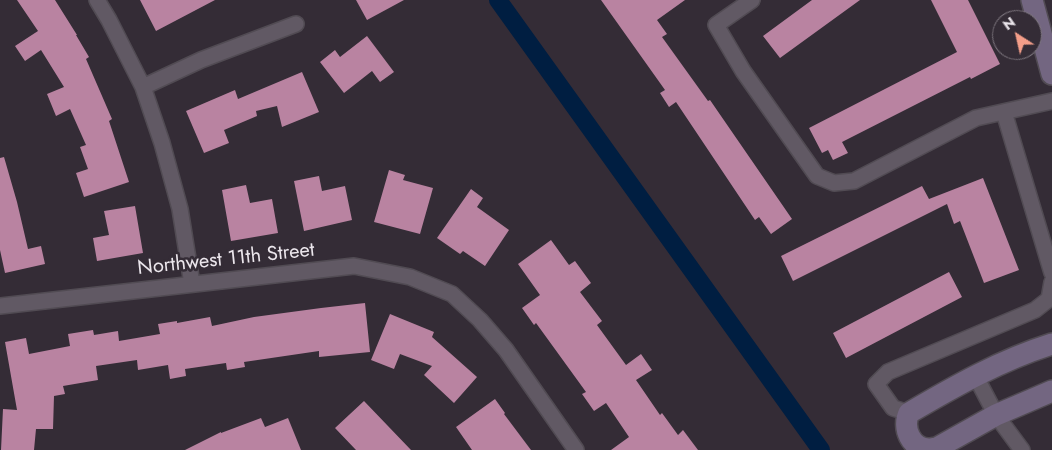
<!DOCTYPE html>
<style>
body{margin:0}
#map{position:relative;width:1052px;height:450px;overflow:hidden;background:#342c36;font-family:Jost,sans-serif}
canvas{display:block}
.north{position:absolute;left:992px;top:10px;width:50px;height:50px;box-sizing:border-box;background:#342c36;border:1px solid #7e777f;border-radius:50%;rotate:325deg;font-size:14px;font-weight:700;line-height:20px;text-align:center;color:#ece7ed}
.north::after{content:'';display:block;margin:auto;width:18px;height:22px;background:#f49e89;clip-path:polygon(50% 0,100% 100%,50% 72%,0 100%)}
</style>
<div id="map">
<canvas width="1052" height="450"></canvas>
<div class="north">N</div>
</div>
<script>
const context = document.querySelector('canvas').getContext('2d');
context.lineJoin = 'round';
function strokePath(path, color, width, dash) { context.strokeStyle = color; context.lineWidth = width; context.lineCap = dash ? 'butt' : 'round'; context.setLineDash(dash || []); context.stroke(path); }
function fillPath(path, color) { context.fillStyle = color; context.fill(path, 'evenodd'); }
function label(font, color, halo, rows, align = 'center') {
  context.font = font + ' Jost,sans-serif'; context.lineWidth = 5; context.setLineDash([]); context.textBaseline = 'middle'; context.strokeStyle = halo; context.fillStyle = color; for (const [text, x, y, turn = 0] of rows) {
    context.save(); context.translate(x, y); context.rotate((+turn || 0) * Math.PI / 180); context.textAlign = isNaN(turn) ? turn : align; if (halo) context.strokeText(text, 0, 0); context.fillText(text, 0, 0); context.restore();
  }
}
strokePath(new Path2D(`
 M498,0L821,450`), '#001e41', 18);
fillPath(new Path2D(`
 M17,0H55L77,35H76L89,57L86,59L112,119L109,121L129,182L84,197L76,173L88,169L80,147L86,145L70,109L56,116L47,94L64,87L41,50L25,61L15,46L38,31Z
 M140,0H215L156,31Z
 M356,0H404L367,20Z
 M601,0H685L657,20L667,34L662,37L708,101L710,100L792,219L771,234L759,217L755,220L676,102L669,107L660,93L665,90Z
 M812,0H860L780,58L763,36Z
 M931,0H968L1000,64L971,79L970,77L842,142L848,153L833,160L828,150L822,153L809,128L957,52Z
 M367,36L394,72L380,82L372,71L344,93L320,62L335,50L340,57Z
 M302,72L319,112L282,127L277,106L256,111L257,116L224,130L229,143L204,153L186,111L235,90L238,99Z
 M4,157L17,202L28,249L41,246L45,264L5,273L0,250V158Z
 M389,170L405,175L403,180L433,188L420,234L374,222Z
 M319,176L322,191L345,186L352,220L304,231L294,181Z
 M983,178L1019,270L984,283L960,221L954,224L947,204L793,281L781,256L922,186L929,199Z
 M246,185L250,203L272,199L278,233L231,241L222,190Z
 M471,189L483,198L477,207L509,230L485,266L463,251L460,254L437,238Z
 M135,206L143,253L97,261L93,238L109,235L104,211Z
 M551,240L569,265L575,261L591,283L580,292L602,321L597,325L626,365L641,354L652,370L636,380L660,415L662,413L678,435L683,430L698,450H611L629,437L606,403L594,411L582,394L586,392L536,323L534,325L522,308L540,295L518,264Z
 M949,272L962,297L846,358L833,333Z
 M365,303L370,352L319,357V351L244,362L245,367L227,370L226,363L185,369L186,376L170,379L168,365L138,370L137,360L96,366L98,380L63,386L65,394L54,396L53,429H36L34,450H1L3,409L17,410L5,342L26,338L29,354L70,346L68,334L93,330L94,335L118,331L119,341L160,334L158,324L177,321V323L210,317L212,326L254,317L321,308Z
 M390,314L434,332L432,337L477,377L454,403L424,375L432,366L400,354L394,369L371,360Z
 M495,399L505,413L504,414L531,450H472L456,427Z
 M364,401L411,450H356L335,428Z
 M261,418L265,427L288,418L301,450H185L221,432V433Z`), '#b983a1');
const street = new Path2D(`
 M97,0L109,20L143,87L162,143L180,209L192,284
 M752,0L716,25L743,71L817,176L834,183L854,181L976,118L1052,101
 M143,87L201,60L296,24
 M1004,112L1052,273
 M0,306L354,266L410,277L452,294L480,320L506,350L576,450
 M975,375L996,415L1022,450
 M909,413L893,408L876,384L888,372L1035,310L1049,299L1052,282`);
const secondary = new Path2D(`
 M1032,0L1052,74
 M1052,344C1001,360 955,386 909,413C902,428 911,449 929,449C932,449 934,448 937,448L996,415L1052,391`);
strokePath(street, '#514b53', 18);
strokePath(secondary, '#514b53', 24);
strokePath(street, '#615964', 15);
strokePath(secondary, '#736681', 21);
label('20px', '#ece7ed', '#342c36', [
 ["Northwest 11th Street",226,260,-6]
]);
</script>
